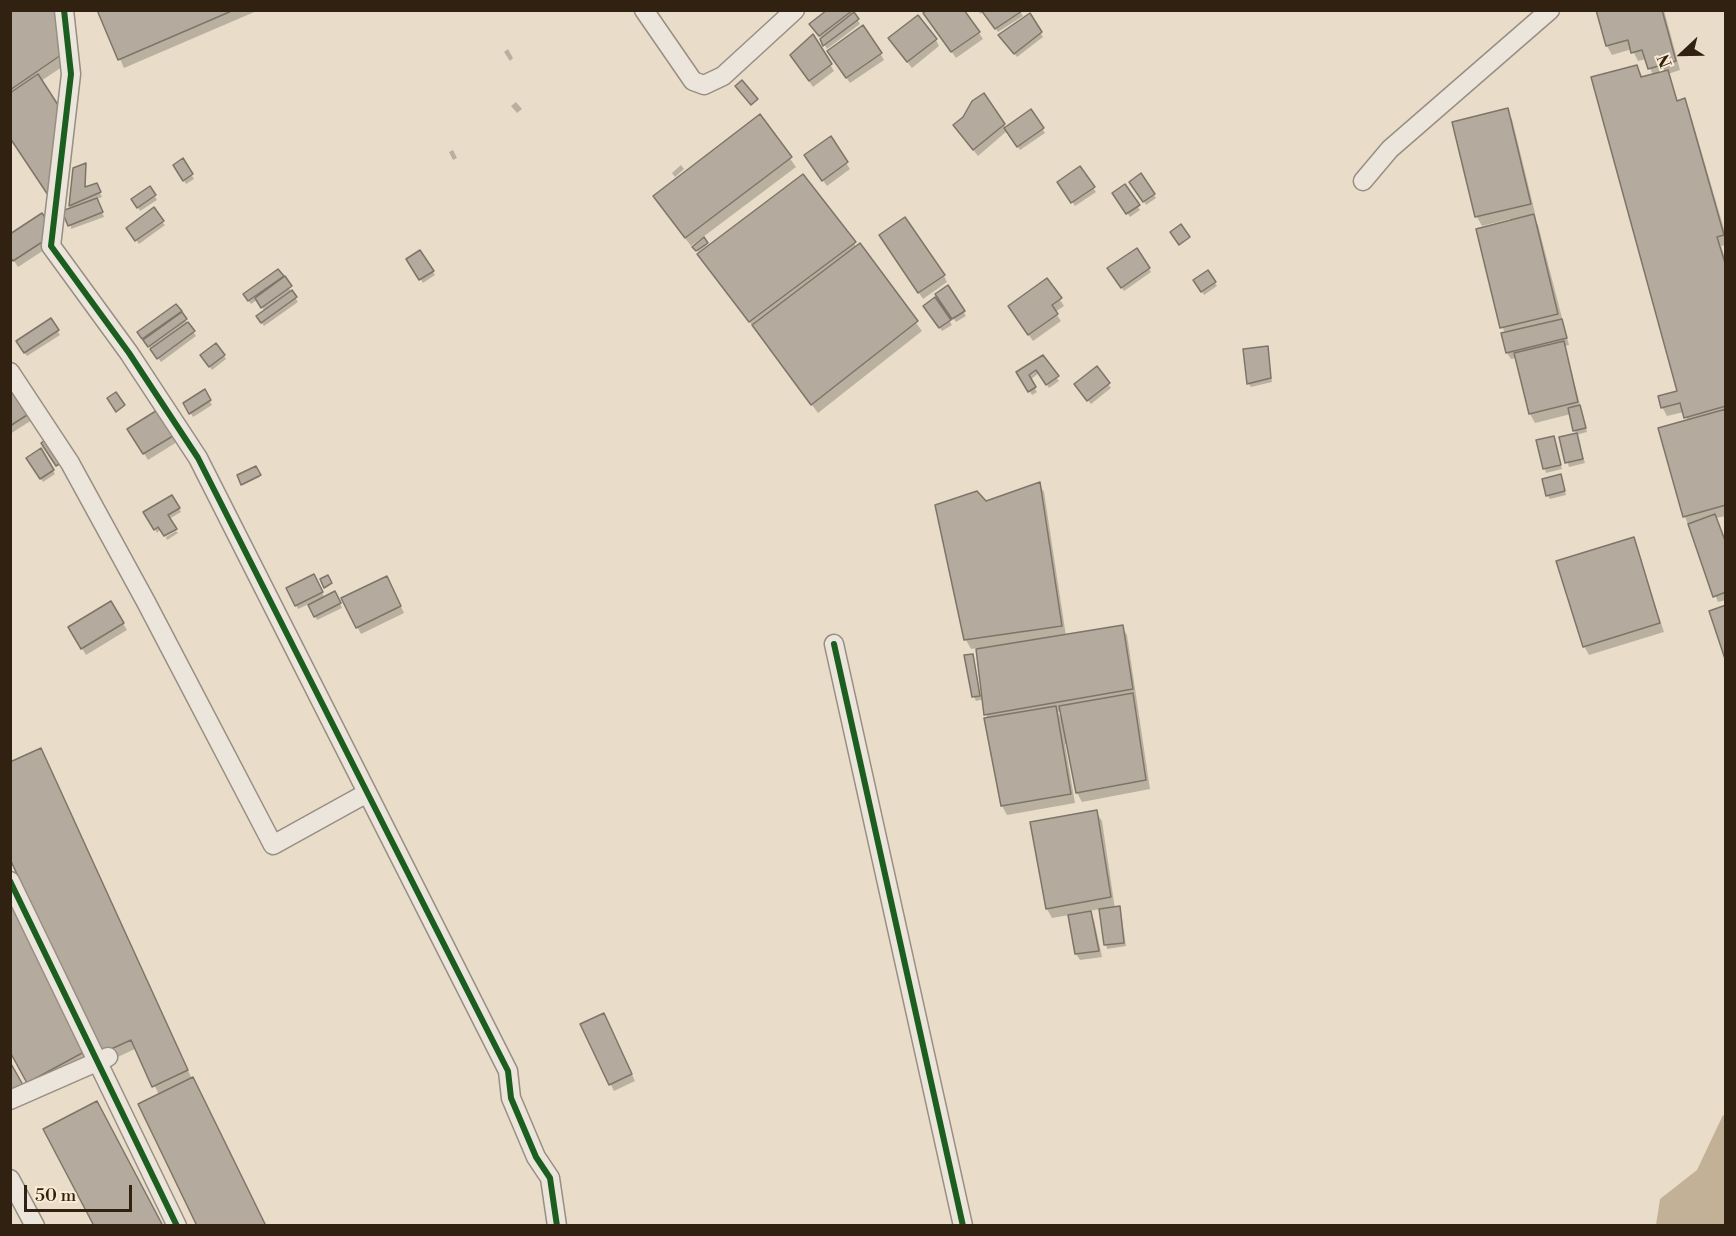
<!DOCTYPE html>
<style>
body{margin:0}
#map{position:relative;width:1736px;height:1236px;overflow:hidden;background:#e9dcc9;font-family:"Libre Bodoni",serif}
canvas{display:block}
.frame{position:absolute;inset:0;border:12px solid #302111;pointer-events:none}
.north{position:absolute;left:1652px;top:24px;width:60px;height:60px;-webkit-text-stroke:4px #f9ead3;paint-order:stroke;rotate:248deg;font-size:16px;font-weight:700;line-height:24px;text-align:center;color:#302111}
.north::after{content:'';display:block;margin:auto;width:21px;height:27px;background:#302111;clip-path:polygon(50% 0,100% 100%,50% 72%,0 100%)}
.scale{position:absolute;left:24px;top:1185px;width:108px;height:27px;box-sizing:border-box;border:3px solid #302111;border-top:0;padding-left:8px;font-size:18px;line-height:21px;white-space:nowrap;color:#302111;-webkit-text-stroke:4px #f9ead3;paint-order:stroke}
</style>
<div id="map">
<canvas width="1736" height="1236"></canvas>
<div class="frame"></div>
<div class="north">N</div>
<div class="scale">50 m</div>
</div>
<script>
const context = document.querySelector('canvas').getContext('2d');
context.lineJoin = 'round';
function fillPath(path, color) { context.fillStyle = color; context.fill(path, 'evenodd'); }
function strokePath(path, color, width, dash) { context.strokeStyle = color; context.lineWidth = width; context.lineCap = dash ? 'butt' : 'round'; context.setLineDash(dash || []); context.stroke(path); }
fillPath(new Path2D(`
 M1723,1115L1726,1118L1725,1225H1656L1660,1199L1697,1170Z`), '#c3b197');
fillPath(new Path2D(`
 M10,10H56L60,63L65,65L41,81L10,136Z
 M98,10H259L124,68Z
 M852,10L860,24L827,49L814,28Z
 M978,10H1019L1023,16L998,32L983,12L980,14Z
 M1598,10H1664L1680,70L1668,74L1678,102L1684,100L1689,109L1726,236V245L1721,246L1726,261V516L1716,518L1726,543V600L1718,602L1685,517L1660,429L1688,421L1684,412L1667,416L1662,407L1678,392L1637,66L1643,78L1653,75L1646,59L1638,61L1632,49L1612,55L1607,46Z
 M1029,15L1043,37L1017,57L1003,39Z
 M929,20L979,33L983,39L956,58Z
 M813,37L834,71L813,87L796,62Z
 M936,40L939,46L912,68L894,45Z
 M508,49L513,58L510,61L504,52Z
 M880,53L884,60L850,83L833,58Z
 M984,95L1006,128L1031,111L1045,133L1020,150L1007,131L978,156L959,132Z
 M516,102L522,109L517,113L511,106Z
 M1507,110L1512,119L1535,213L1532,214L1538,225L1569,345L1565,346L1587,432L1576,435L1571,414L1535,423L1530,414L1517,358L1511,359L1507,353L1506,334L1502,327L1510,219L1482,226L1477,217Z
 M760,116L796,167L691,246L660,205Z
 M830,138L850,169L827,186L810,162Z
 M453,150L457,158L453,160L449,152Z
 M183,161L194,179L186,184L175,166Z
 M85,165L86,188L98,189L102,197L97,199L104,217L71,229L70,206L74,169Z
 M681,165L684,169L675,177L672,173Z
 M1080,168L1096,192L1075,206L1059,182Z
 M1141,175L1156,198L1146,205L1131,182Z
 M1125,186L1140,210L1130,217L1114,193Z
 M150,188L157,200L140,211L133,199Z
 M162,222L165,225L139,244L130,232Z
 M55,234L58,241L18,267L10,255Z
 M704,239L707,245L698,252L694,247Z
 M885,242L944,276L947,282L923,299Z
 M854,243L856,247L859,245L922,331L818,413L699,255Z
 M1137,250L1151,272L1124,291L1111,272Z
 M420,252L435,275L423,283L408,260Z
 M278,271L298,302L264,326L258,317L265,312L257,300L251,304L247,299Z
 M1207,272L1217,286L1204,295L1195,280Z
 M1047,280L1064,306L1055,312L1061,321L1033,341L1013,313Z
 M947,287L966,316L956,322L937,294Z
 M935,300L952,325L942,331L925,306Z
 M176,306L196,336L161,362L141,337Z
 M50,320L60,335L27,356L18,342Z
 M1267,348L1272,382L1251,387L1248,383Z
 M224,356L226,359L212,370L204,359Z
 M1043,357L1059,381L1049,388L1039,373L1030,380L1037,392L1032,395L1018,372Z
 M1097,369L1111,388L1091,404L1078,389Z
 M10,390L43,413L10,434Z
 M204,392L212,405L193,417L185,404Z
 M129,429L185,437L148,460Z
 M1576,435L1585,463L1569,467L1561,438Z
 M1553,438L1562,469L1546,473L1537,441Z
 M40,450L55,474L43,482L28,458Z
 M255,468L260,477L243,485L239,476Z
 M1562,480L1566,495L1550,499L1547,495Z
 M1039,484L1044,492L1066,636L1122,627L1127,635L1150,789L1082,802L1077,793L1068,744H1065L1075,803L1007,815L1002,806L984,699L976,701L974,697L966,656L972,655L974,659L981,697L983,696L977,648L971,649L966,640L937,506L985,503ZM1062,711L1063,722L1058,712Z
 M172,497L181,512L169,519L157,533L145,513Z
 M176,531L178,533L167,540L166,537Z
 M1633,539L1664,632L1589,655L1584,646Z
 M313,576L325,598L335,593L342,608L317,620L309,604L298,609L288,588Z
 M390,584L404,613L361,634L343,599Z
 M111,603L127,630L86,655L70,628Z
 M45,759L192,1079L159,1095L137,1048L107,1062Z
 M1096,812L1102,821L1115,909L1119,908L1121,912L1126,946L1107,949L1100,909L1089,911L1094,920L1102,957L1080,960L1076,954L1069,915L1052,918L1047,909L1032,823Z
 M10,897L88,1061L30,1083L29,1080Z
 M607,1021L635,1081L614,1091L582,1025Z`), '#0003');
const building = new Path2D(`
 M10,10H57L61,55L10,90Z
 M97,10H234L118,60Z
 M827,10H853L819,36L809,24Z
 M927,10H964L980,32L951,52L923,13Z
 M981,10H1021L1022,11L995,29Z
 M1596,10H1662L1676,61L1648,69L1642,50L1631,53L1628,40L1606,46Z
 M854,12L859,19L823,46L820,39Z
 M1030,13L1042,32L1014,54L998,35Z
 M918,15L937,39L907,62L888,38Z
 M863,25L882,53L846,78L827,51Z
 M813,34L832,64L809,81L790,55Z
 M1637,65L1641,77L1668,70L1677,101L1685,98L1724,235L1717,237L1726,266V406L1684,418L1680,403L1661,408L1658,396L1677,391L1591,77Z
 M38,74L60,108L50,198L10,138V93Z
 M742,80L758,99L751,105L735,86Z
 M984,93L1005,124L973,150L953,125L963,117L972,101Z
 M1508,108L1531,204L1475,217L1452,122Z
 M1031,109L1044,128L1017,147L1004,128Z
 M760,114L792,157L685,238L653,196Z
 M831,136L848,162L822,181L804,155Z
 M183,158L193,174L183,181L173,165Z
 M86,163L85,187L97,183L101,192L69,206L73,168Z
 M1080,166L1095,187L1071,203L1057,182Z
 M1141,173L1155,194L1143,202L1129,182Z
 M803,174L856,242L749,322L697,254Z
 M1125,184L1140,205L1126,214L1112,193Z
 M150,186L156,195L137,208L131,199Z
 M97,198L103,212L68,226L62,211Z
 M154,207L164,221L135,241L126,228Z
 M42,213L56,233L13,261L10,257V234Z
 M1534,214L1558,314L1500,328L1476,229Z
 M905,217L945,275L918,293L879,235Z
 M1181,224L1190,237L1179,245L1170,232Z
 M704,237L708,243L696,251L692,247Z
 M860,243L918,321L811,405L752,325Z
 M1137,248L1150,268L1121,288L1107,268Z
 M420,250L434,271L419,280L406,259Z
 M278,269L284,276L248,301L243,294Z
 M1208,270L1216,282L1201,292L1193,280Z
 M285,276L292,286L261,308L255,298Z
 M1047,278L1062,298L1052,305L1058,314L1028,335L1008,306Z
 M948,285L965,311L952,319L935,294Z
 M292,290L297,297L261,323L256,316Z
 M935,297L951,320L939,328L923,306Z
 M176,304L182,311L142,339L137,332Z
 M182,312L187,319L148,347L143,340Z
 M51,318L59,330L24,353L16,341Z
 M1562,319L1567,338L1506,353L1501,333Z
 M188,322L195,331L157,359L150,349Z
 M1564,341L1578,402L1529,414L1514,353Z
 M216,343L225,355L209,367L200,355Z
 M1268,346L1271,378L1247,384L1243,349Z
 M1043,355L1059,376L1046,385L1036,370L1029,375L1036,387L1028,392L1016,372Z
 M1097,366L1110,383L1087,401L1074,384Z
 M10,388L41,406L10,426Z
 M205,389L211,400L189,414L183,403Z
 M116,392L125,405L116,412L107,398Z
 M167,404L183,430L143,454L127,429Z
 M1580,405L1586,428L1573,431L1568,408Z
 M1726,409V505L1683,517L1658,428Z
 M57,432L72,456L56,466L41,443Z
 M1577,433L1583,459L1565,463L1559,437Z
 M1554,436L1561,465L1543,469L1536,440Z
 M41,448L54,470L40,479L26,458Z
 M256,466L261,475L241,485L237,475Z
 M1561,474L1565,491L1546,496L1542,479Z
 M1040,482L1062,626L964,640L935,505L977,491L986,501Z
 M172,495L180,508L168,515L177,529L164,536L158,527L154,530L143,512Z
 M1715,514L1726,543V592L1713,597L1688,524Z
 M1634,537L1660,623L1583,647L1556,561Z
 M314,574L323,592L295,606L286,588Z
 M328,575L332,583L324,588L320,579Z
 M387,576L401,606L356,628L341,598Z
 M335,591L341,603L314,617L308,605Z
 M111,601L124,623L81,649L68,627Z
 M1726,605V659H1725L1709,611Z
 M1123,625L1133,689L984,715L976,649Z
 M973,654L980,696L972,697L964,655Z
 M1133,693L1146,780L1076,793L1059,706Z
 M1056,706L1071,794L1001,806L984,718Z
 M41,748L188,1070L152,1087L131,1040L100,1054L10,859V762Z
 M1097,810L1111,897L1046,909L1030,822Z
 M10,896L84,1052L27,1083L10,1052Z
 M1120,906L1124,943L1104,945L1099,909Z
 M1091,911L1099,951L1075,954L1068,915Z
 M604,1013L632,1074L609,1085L580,1024Z
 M10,1062L23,1085L10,1092Z
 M193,1077L266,1226H197L138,1104Z
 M97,1101L163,1226H94L43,1129Z`);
fillPath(building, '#b4aa9d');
strokePath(building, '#7e7569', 1.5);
const minor = new Path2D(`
 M64,10L71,74L51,246L129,353L198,458L508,1071L511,1098L536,1157L550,1178L557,1226
 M644,10L693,81L704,85L723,76L795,10
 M1363,181L1390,149L1550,10
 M10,372L70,463L146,602L273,845L367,793
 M834,644L963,1226
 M10,881L177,1226
 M10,1100L108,1057
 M10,1179L35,1226`);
strokePath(minor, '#988e82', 21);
strokePath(minor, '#ece5dc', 18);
strokePath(new Path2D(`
 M64,10L71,74L51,246L129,353L198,458L508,1071L511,1098L536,1157L550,1178L557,1226
 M834,644L963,1226
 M10,881L177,1226`), '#1b5e20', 6);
</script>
